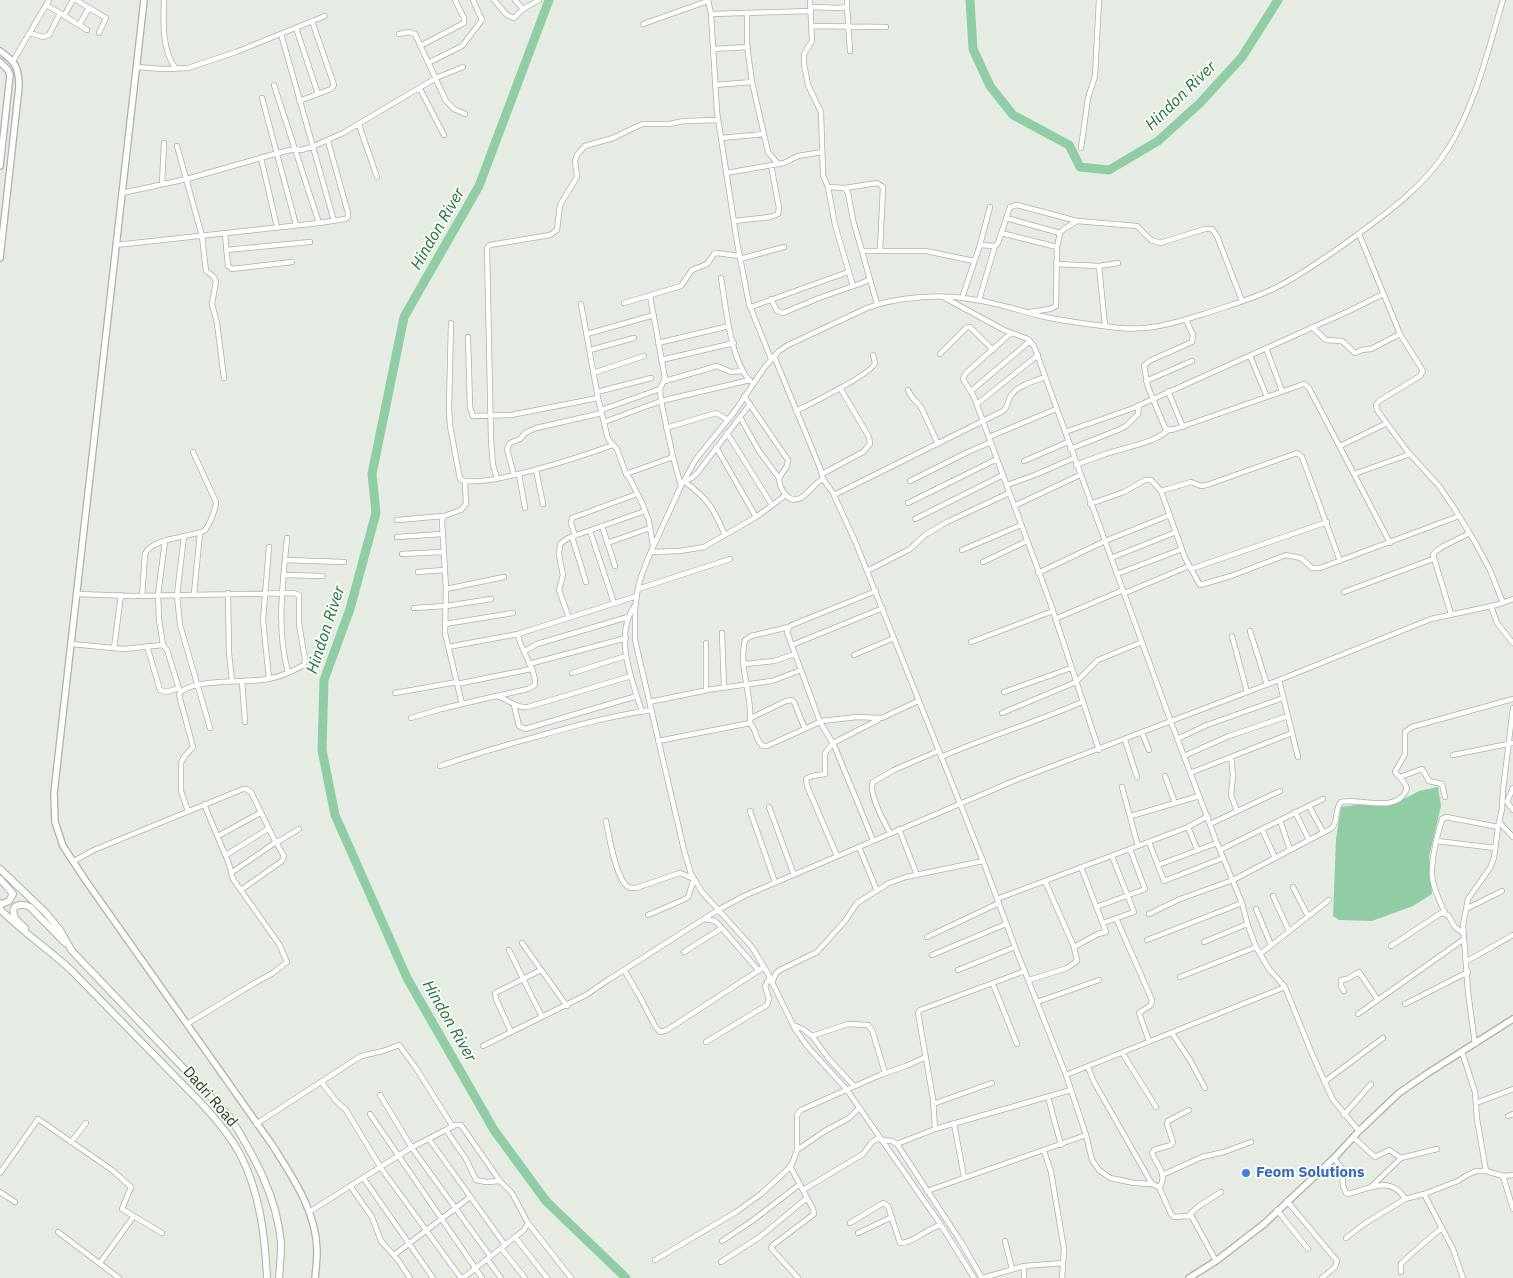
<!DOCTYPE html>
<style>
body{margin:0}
canvas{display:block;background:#e6ece4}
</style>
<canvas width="1513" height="1278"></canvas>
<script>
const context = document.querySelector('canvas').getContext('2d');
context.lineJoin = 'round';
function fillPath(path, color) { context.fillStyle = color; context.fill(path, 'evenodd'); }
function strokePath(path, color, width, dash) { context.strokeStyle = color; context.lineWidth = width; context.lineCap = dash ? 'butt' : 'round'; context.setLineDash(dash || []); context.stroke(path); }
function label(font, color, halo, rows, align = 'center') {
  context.font = font + ' "IBM Plex Sans",sans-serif'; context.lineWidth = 4; context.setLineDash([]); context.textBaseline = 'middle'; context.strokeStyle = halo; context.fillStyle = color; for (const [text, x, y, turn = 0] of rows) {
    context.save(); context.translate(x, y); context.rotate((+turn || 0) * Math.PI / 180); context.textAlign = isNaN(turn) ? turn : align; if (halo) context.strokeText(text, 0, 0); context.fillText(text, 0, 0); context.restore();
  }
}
fillPath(new Path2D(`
 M1438,787L1441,806L1429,857L1432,894L1413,906L1372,921L1339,920L1333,916L1336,839L1341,807L1406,798L1419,791Z`), '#90cda5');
strokePath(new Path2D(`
 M549,0L479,186L404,317L372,474L376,513L350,609L324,680L322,750L335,815L407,978L494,1130L546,1201L626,1278
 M970,0L973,49L990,86L1013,115L1069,145L1080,167L1109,170L1158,141L1200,103L1242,57L1278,0`), '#90cda5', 9);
const minor = new Path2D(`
 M76,0L106,18L99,33
 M164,0C163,22 162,51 176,69
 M494,0L507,15L514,18L523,9L539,0
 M515,0L523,9
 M708,0L711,14L717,112L737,242L749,304L771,359
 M810,0L812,41L804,54V64L808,85L821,112L823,175L828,187L845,188L848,193L853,220L877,304
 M46,5L60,13
 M847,6L850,51
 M811,7L841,8L847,6V0
 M747,13V46L752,82L768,152L778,164
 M711,14L811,11
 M64,16L73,0
 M643,24L708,1
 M79,25L89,8
 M812,26L886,27
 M296,28L318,94
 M30,33L43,37L49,35L60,13L87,30
 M281,34L334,221
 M399,34L409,32L415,34L446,101L454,109L465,114
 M420,46L464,23V18L455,0
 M713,49L748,47
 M13,61L49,0
 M428,63L462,46L482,20L473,0
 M137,67L162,69L188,68L236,52L325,16
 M274,85L319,223
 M715,85L752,82
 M420,89L444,135
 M262,98L296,225
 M299,101L331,89L334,85L312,21
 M359,125L377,177
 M721,138L764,134
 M177,146L202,236L206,271L213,276L216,281L212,304L217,323L224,378
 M1081,148L1088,98L1095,76L1099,0
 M261,158L277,227
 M726,173L784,163L798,156L822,152
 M162,184L164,143
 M828,187L835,225L853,286
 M845,188L877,183L883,187L880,251
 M122,193L187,179L278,153L295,149L301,150L312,147L343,133L436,78L463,67
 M1006,218L1060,233
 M734,221L770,217L778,214L779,208L771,165
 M1001,233L1057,247
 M225,234L228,266L232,269L292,262
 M1359,234L1400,334L1423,371L1420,376L1379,401L1376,405L1377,410L1408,452L1439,486L1454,508L1475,542L1490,570L1503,603
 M116,245L319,223L345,219L348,217V213L328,141
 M980,245L990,207
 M226,250L310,242
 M862,251H926L974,261
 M740,259L784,247
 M1056,264L1099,266L1118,263
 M1099,266L1105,326
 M721,278C726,307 730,359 750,381
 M650,296L665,378L660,389L661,401L673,457L681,486
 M945,298L1004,330L1028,339L1034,346L1171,722L1217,843L1242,903L1248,926L1256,947L1269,969L1285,987L1312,1054L1333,1100L1359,1131
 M962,298L980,245L995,246L998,243L1010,207L1017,205L1077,221
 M771,299L777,311L783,313L819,298L862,283L870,279
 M979,300L995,246
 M624,303L681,286L692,270L707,264L714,254L717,253L740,256
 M581,304L598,398L608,439L617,449L626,474L630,479L642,503L649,521L653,546
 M751,307L848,272
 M1030,312L1050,309L1056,306L1057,247L1060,233L1064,229L1077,221L1137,226L1151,240L1160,243L1205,229H1212L1217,236L1242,301
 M1186,320L1193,335L1192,342L1149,361L1144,366L1148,387L1165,428L1171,430L1175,429L1304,384L1309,388L1390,543
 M451,323L449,408L450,426L460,479C480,491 588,454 613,445
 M1312,327L1326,340L1342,341L1355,353L1362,350L1371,349L1400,334
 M1011,333L966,373L963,379L974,397L1050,602L1099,750
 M587,334L654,315
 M468,337L470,407L473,416L511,415L598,398
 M658,343L729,326
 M1266,348L1282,391
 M590,350L634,338
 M940,354L967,327H970L993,350
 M774,356L820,468L823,479
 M1250,356L1267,397
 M661,360L734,343
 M593,373L644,356
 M665,381L717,366L731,372L742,371
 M1146,381L1192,361
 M908,390C913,402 918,401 922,409L938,444
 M971,391L1030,341
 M1168,391L1183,427
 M597,392L651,378
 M744,396L788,460L787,466L779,478C779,485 782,491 787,496C801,509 812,483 823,479L833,493L855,541L983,861L1015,947L1066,1075L1086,1135L1092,1160L1099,1170L1110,1178L1134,1183L1152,1184L1159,1187L1171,1214L1174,1217L1188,1216L1192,1217L1216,1261
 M977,404L1038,355
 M601,410L660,389
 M796,411C810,404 872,374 875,363L873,355
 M740,417L759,451L779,478
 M604,422L661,401L750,380
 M666,428L716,413L728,420
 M1065,432L1131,409L1349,311L1383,294
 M727,433L772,505
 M989,437L1056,409
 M1340,446L1387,423
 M716,447L756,517
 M1070,449L1118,430L1126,426L1138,414L1139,405
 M1024,461L1068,442
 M1076,465C1086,461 1096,457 1106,454C1125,447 1153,444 1168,430
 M536,470L543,504
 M519,474L525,508
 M626,474L673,457
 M822,474L863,452L870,444L869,437L840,388
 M1354,474L1410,454
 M514,475L507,449L510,443L520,439L525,433L536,428L602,413
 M497,478L493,465L491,440L487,248L490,245L550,235L557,230L560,205L577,177L575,161L577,155L585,146L613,138L642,124H669L684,121L718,120
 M910,481L968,452L991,442
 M1007,485L1035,475L1074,458
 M1161,491L1191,482L1201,486L1207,485L1297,453L1302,457L1305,465L1340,561
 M834,495L1003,411C1008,407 1007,403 1010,397C1016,386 1034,381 1045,377
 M908,503L997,459
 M1090,504L1124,492L1145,480H1151L1161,491L1185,558L1200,585L1231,576L1286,555L1301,558L1312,568H1320L1459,516
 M1014,506L1080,475
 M915,519L1003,475
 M397,520L444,516
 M602,526L615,566
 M590,531L614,603
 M725,535C713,507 708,499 684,481L692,478L698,472L750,404
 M184,536L177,595L180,625L210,728
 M575,536L571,523L572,518L637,494
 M397,537L442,534
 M572,537L586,582
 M287,538C283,582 276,629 288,672
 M607,543L650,528
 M962,550L1021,525
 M651,552L680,551L704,547L756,517L786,495
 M402,554L443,552
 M1111,558L1176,532
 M285,560L344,562
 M983,562L1027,541
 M1191,569L1327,522
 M867,571L910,549L925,535L947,522L1009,493
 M418,572L444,570
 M1038,573L1105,541L1170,515
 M1117,574L1182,549
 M284,575L323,576
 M446,589L504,577
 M638,589L730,559
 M1344,592L1433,559
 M228,593L229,653L232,681
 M1125,593L1189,566
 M76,594L134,596L293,593L299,595V624L305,659L304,665C293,671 280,677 268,679C250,683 186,678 179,695L193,747L184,757L181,763V791L188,811
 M194,594L200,533
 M142,596L145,554C151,538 190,537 204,531C209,527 216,508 216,502L193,452
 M635,605C613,635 632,680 642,712
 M1491,606L1497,623L1513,643
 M414,608L446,606L491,599
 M1451,614L1433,555C1438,546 1459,540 1469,533
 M569,618L559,590L563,575L559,555L560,544L568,538L645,511
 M1055,619L1123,590
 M445,624L513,613
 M1250,631L1267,685
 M722,633L724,688
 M1232,636L1247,692
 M971,642L1053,611
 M706,643V690
 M71,644L124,649L163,645L167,650L180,692
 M163,645L159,619L158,595L165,541
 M792,645L883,608
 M147,646L160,690L166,692L179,688
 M448,647L518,634L637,596
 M114,648L121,595
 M525,651L537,644L628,617
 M854,655L894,638
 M529,664L626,638
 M745,664L774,661L795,654
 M572,673L626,656
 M269,679L263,620L269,547
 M1279,680L1298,757
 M242,681L245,722
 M457,684L531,669
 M1004,692L1071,668
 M395,693L457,682
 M497,696L528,689L535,685C536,667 520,651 518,634
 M649,702L713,689L772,681L801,670
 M462,704L445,633L446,589L442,521L444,516L461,510L466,504L465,482
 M514,705L519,726L525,729L637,696
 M1002,713L1076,682L1098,660L1142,642
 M411,718L441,709L496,696C508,698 515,709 528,707L631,676
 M751,718L786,701L792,700L794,702L805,729
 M750,723C753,696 738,668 745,640L751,636L789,627
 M1142,733L1149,750
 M1177,739L1207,725L1283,698
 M1125,740L1137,777
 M658,741L750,723C757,730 755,741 763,746H767L822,721L857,717L882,718L918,701
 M1453,755L1513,743
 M1184,756L1229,736L1288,716
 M941,757C987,737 1036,722 1082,702
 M1231,757L1233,775L1231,795L1237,811
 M440,766C463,758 486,751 510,744C557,731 603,717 651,710
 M1190,773L1292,733
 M1165,776L1175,803
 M1400,777L1422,769L1429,781L1442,784L1445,797
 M1122,787L1138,846
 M1513,788L1507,802L1513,810
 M1309,806L1323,832
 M769,807L794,875
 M750,811L775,882
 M1295,812L1309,840
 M1131,816L1199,796
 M1280,820L1290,850
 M606,821C609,837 615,872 625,884C628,888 631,888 636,888L680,873L694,879L688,897L685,899L648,915
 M1499,822L1513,837
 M1210,824L1280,791
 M1188,827L1197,849
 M899,829L917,875
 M1262,829L1275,858
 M890,833C884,822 868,793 873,782L894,770L938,751
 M218,836L260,813
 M873,840L834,745L820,722L787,632L789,627L792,625L876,591
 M1437,841L1495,848
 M1149,842L1164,881L1223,858
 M859,847L877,891
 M1220,850L1323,799
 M226,855L268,829
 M837,856L807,786L806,779L812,776L825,774V753L833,743L878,720
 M74,861L94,850L243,789H246L251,792L275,841H279L299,829
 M1158,865L1217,843
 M231,873L276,842L284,856L282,861L241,890
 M1293,887L1308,916
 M1273,896L1289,931
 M997,899L1188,827L1208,816
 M1096,907L1145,889L1130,849
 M1256,909L1271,945
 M1466,909L1502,891
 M1445,913C1440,901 1433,889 1432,876C1431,859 1437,836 1442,819L1446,817L1498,827
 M1149,914L1180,899L1233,880L1332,828C1339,820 1334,810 1341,802C1359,797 1397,815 1407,789C1405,781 1400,778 1395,772L1405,754V732L1412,727L1513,699
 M1116,918L1152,1000L1151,1005L1139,1013L1149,1041
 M705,919L715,921L720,926L759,971
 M1103,923L1134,912L1112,856
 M927,937L999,903
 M1147,940L1242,903
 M1204,942L1247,924
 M522,943L567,1006
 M1391,946L1441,913L1448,915L1455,927L1463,933
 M1074,947L1098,934L1106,932L1081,867
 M509,950L542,1017
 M684,952L722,928
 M1260,954L1329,900
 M932,955L1006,924
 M1467,961L1513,935
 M624,970L640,997L655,1026L660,1032L667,1030L764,967
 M958,970L1015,947
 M1180,977L1256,947
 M1029,980L1067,968L1077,961L1074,947L1045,881
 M772,983L776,973L780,970L817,952L845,921L857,903L889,883L906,877L983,861
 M993,984L1017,1044
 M1344,991L1341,986V980L1347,979L1359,972L1378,1000
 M1037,1002L1099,980
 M1405,1004L1468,972
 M1358,1014L1464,939
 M187,1024L253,984L273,973L287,962L279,944L233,879L229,864L204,804
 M793,1025L803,1029L812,1036L829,1059L854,1086
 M511,1032L496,999L495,993L541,970
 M1172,1033L1190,1060L1205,1088
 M812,1036L848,1024L868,1025L872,1030L885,1073
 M706,1042L767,1005L769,999L765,986L770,977
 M1475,1044L1468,992L1463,925L1468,899L1490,868L1494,858L1498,827L1502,809L1503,790L1513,708
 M483,1046L586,995L608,980L718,910L744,896L1016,780L1279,680L1411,627L1431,619L1496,605L1513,599
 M1462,1052L1475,1092L1477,1119L1486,1171
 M1123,1054L1156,1107
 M1088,1067L1094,1082L1152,1184
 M1066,1075L1285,987
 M1324,1082L1383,1038
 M322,1083L336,1101L346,1110L381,1168L461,1278
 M380,1095L412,1148L490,1256
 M1048,1097L1061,1145
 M1476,1103L1513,1089
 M933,1104L992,1083
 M370,1114L482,1278
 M1344,1115L1371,1084
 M1508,1116L1513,1114
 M256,1124L361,1056L383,1051L399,1045L416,1068L453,1127
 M954,1124L964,1177
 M935,1129L933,1099L918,1013L920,1010L1025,971
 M446,1130L466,1159L476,1180L486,1182L500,1181
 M1353,1137L1375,1157L1389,1150L1401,1158L1437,1149
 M429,1139L505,1245
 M881,1140L892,1141L897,1144L961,1242L982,1278
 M71,1142L86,1123
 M897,1144L935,1129L1071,1090
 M797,1150L825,1131L849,1118L859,1108
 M1044,1151L1051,1172L1064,1249L1062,1278
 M1334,1158L1342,1169L1343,1186L1346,1193L1349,1194C1370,1187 1393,1176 1405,1199
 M790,1166L813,1209L814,1214L773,1245L771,1248L798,1278
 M0,1173L38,1119L112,1170L131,1187L122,1209L162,1233
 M1162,1175L1202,1157L1224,1152L1251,1142
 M1503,1176L1513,1209
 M364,1179L433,1278
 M351,1187L372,1217L381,1241L398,1260L410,1278
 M1159,1187C1169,1176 1156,1164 1152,1153L1154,1150L1171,1145L1173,1142L1167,1124L1168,1121L1189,1110
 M1371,1187L1401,1158
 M803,1190L863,1154L872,1142L880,1137
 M927,1191L1086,1135
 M0,1192L15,1202
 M1424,1194L1453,1249L1463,1278
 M1287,1201L1337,1261L1335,1267L1322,1278
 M1277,1210L1308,1249
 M309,1212L409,1149L455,1125H461L500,1181L512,1193L528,1223L524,1230L463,1278
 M1188,1216L1199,1206L1221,1192
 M528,1223L571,1278
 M850,1223L883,1203L888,1206L900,1243C914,1243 927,1228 941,1225
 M58,1232L119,1278
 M858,1233L892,1217
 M515,1237L547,1278
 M1346,1238L1364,1224L1405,1199L1424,1194L1458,1181L1467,1175L1476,1171H1486L1503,1176L1513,1175
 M722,1241L752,1221L800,1184
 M1005,1241L1012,1269
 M501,1248L525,1278
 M394,1255L470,1197
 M487,1259L501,1278
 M655,1260L736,1212L761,1194L787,1170L792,1164L797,1150V1115L801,1110L880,1075L906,1066L926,1057
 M721,1262L761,1236L807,1198
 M100,1263L134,1216
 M1024,1266V1278
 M1401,1272C1401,1270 1400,1267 1401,1264C1403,1261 1436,1232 1441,1229
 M974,1278L941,1225L847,1090L807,1046L795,1029L767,972L752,947L702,892L691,874L684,850L635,640V609L638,587L642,574L649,556L681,486L696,459L735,411L764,368L779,351L788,345L867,308C896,297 939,294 970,299C994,302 1017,310 1041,316C1067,322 1094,325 1120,328C1151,331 1178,322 1207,313C1230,305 1253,299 1275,288C1300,276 1323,259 1346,243C1384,215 1424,188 1449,147C1476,103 1488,50 1503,0
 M983,1278L1024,1266L1063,1263`);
const tertiary = new Path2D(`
 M144,0L54,793L55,822L63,846L86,881L273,1146C293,1178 316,1211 317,1250C317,1259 316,1269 315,1278
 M0,51C16,62 19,68 19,87L0,258
 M0,62L8,70L10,75L0,166
 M1189,1278L1216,1261L1264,1224L1334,1158L1359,1131L1399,1093L1428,1073L1513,1019`);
const secondary = new Path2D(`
 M0,869L46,913L60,930L72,951L230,1117C254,1156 277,1196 281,1243C281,1254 280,1267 279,1278
 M0,879L13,894L9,901L2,904L0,903
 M0,909C22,932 49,949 72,971L203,1105C217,1120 230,1136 240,1154C260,1193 265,1236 267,1278
 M25,928C21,924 15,920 14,915C10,904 23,903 30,907L65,943`);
strokePath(minor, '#a9b4a7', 6);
strokePath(tertiary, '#a9b4a7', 8);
strokePath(secondary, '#a6b7a3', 8);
strokePath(minor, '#fff', 4.5);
strokePath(tertiary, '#fff', 5.5);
strokePath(secondary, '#fff', 6);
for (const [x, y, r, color] of [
 [1246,1173,5,"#3f7fe0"]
]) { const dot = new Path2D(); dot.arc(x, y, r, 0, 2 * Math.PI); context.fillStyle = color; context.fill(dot); strokePath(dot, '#f6f9f4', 2); }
label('15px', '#263d24', '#f6f9f4', [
 ["Dadri Road",210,1097,49]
]);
label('bold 15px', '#366cbe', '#f6f9f4', [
 ["Feom Solutions",1256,1173]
], 'left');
label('italic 16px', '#227540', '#f6f9f4', [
 ["Hindon River",1181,96,-44],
 ["Hindon River",438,229,-60],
 ["Hindon River",326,630,-72],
 ["Hindon River",449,1021,60]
]);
</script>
